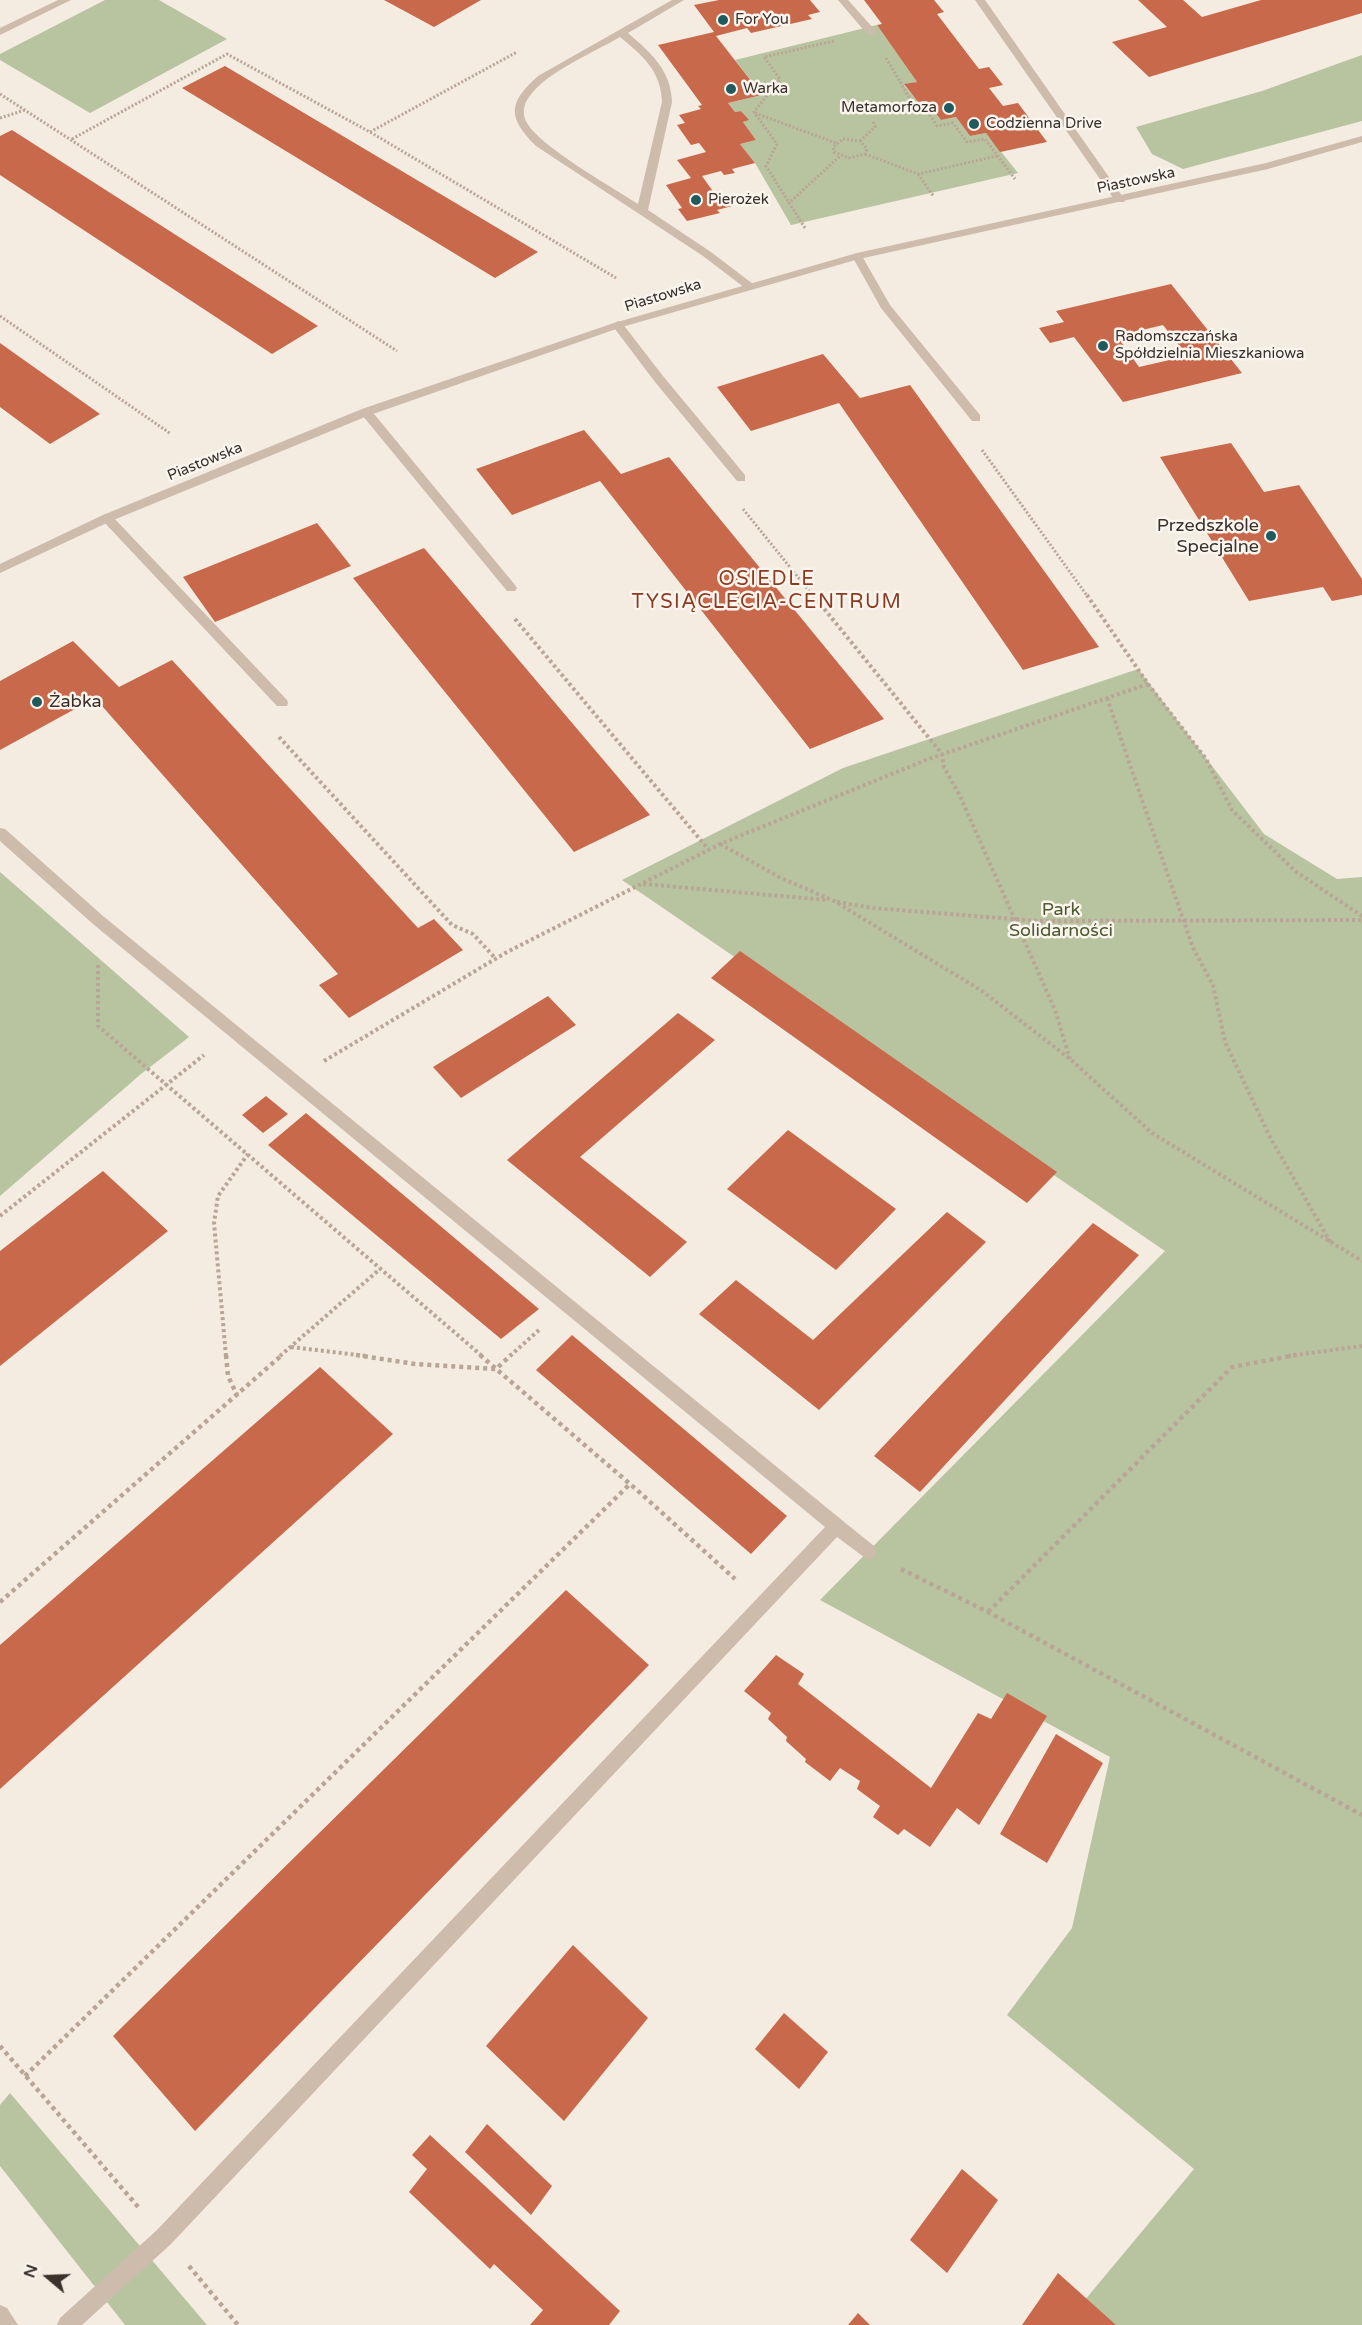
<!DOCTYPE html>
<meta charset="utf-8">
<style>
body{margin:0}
#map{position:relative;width:1362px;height:2325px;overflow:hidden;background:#f4ebe1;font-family:"Varela Round",sans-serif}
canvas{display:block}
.north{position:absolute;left:18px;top:2247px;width:60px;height:60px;-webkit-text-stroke:4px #fbf5ee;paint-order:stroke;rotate:289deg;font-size:16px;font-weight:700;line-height:24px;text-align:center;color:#3b302b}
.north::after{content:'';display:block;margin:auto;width:21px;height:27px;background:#3b302b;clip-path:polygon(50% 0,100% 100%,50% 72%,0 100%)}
</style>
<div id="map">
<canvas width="1362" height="2325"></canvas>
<div class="north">N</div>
</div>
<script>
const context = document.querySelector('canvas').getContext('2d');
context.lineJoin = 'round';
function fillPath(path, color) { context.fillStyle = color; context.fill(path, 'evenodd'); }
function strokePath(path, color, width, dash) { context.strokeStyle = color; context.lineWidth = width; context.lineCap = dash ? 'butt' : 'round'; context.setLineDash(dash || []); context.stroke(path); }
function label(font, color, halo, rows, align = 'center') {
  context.font = font + ' "Varela Round",sans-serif'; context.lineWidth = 5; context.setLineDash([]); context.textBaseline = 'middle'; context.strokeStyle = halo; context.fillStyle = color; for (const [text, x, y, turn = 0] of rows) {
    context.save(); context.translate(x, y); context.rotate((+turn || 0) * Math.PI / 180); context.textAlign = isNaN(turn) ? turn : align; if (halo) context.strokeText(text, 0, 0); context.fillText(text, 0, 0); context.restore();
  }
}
fillPath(new Path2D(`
 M105,0H159L227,39L90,113L0,60V54Z
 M877,25L917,82L904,85L918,102L926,101L941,120L956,117L970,136L986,133L1018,173L791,225L755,163L740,144L756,140L743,122L748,120L741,111L735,112L728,103L762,95L735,60Z
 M1362,55V121L1183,169L1152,154L1136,127L1262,91Z
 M1138,669L1264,834L1337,879L1362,877V2325H1064L1194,2169L1007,2015L1072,1928L1110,1757L820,1600L1165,1251L622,880L843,768Z
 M0,872L189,1037L141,1074L0,1196Z
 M10,2093L207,2325H125L0,2166V2105Z`), '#b8c4a0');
fillPath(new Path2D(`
 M384,0H481L434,27Z
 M719,0H810L820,12L808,15L812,19L751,33L747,28L716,36L762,95L728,103L735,112L741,111L749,120L743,122L756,140L740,144L755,163L732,169L735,173L724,175L721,171L702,176L717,197L723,195L732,206L717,210L720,213L687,221L678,209L682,208L666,185L691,178L677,160L706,152L699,143L691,145L677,125L685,123L679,115L701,109L698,106L702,105L658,45L714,32L694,5Z
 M864,0H934L944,12L937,14L979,69L989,67L1003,85L989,88L1003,106L1018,103L1047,142L1000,152L986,133L970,136L956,117L941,120L926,101L918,102L904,84L917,82L877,25L882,24Z
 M1138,0H1183L1202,17L1261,0H1362V13L1149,77L1112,42L1167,27Z
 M225,66L538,252L495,278L182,88Z
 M12,130L318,326L272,354L0,175V136Z
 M1171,284L1242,373L1123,402L1074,337L1050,343L1039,328L1064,322L1056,311ZM1163,325L1187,356L1139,367L1117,336Z
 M0,343L100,414L50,444L0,407Z
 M823,354L860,398L910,385L1099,647L1023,670L839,403L751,431L717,387Z
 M584,430L621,474L669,457L884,719L810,749L600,481L512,515L476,469Z
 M1231,443L1264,492L1299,485L1362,579V595L1332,601L1323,587L1249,601L1160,457Z
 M317,523L351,566L215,622L183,577Z
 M424,548L650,815L574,852L353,578Z
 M73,641L119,687L172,660L418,928L434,919L463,950L349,1018L319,985L338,974L95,698L0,750V681Z
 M740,951L1057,1172L1027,1203L711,978Z
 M548,996L576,1025L461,1098L433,1067Z
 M678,1013L715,1040L580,1157L687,1242L650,1277L507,1160Z
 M266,1096L288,1114L263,1133L242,1115Z
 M306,1113L539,1309L501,1339L268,1145Z
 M788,1130L896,1209L836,1270L727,1189Z
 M103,1171L168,1231L0,1366V1251Z
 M947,1212L986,1242L819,1410L699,1314L736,1280L813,1340Z
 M1093,1223L1139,1255L920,1492L874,1456Z
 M572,1335L787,1516L751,1554L536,1370Z
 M320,1367L393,1434L0,1789V1645Z
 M566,1590L649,1665L195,2131L113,2036Z
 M776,1655L804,1674L798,1684L931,1788L978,1713L991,1719L1007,1693L1047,1716L979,1825L957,1808L930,1847L904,1829L898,1835L873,1817L880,1806L857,1789L860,1781L840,1768L830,1781L805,1762L806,1759L786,1741L787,1737L768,1719L771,1713L744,1691Z
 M1056,1734L1103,1763L1047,1863L1000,1834Z
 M573,1945L648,2018L564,2121L486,2046Z
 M784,2013L828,2052L799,2089L755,2049Z
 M487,2124L552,2186L531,2215L465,2152Z
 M430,2135L620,2311L609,2325H530L543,2310L494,2264L490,2269L409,2192L427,2169L412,2155Z
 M962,2169L998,2200L947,2273L910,2240Z
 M1058,2273L1116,2325H1022Z
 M858,2313L870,2325H848Z`), '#c8694b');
strokePath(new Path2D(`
 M886,58L915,107H925L937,126L953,123L967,142L985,139L1015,179
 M0,94L397,351
 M755,113L836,143
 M0,118L25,110
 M370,132L517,52
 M72,139L227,54L370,132L616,278
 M843,139L860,141L867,149L865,154L849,158L834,152L833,147Z
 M860,141L875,127L873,121
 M865,154L918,174L997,156
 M918,174L934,197
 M788,204L840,156
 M805,228L766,166L777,144L754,112L780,79L764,57L834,41
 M0,316L171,434
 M982,450L1088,597
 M743,509L814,597`), '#b9a596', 3, [2, 2]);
strokePath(new Path2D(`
 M813,595L942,754L944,767L960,796L1055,1010L1070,1059
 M515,619L709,850
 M1148,684L1206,759L1232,810L1295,871L1362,916
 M1107,698L1193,948L1213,985L1225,1042L1271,1139L1332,1245
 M279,737L452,925L473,934L495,958
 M720,844L779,877L834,901L982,991L1070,1059L1152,1133L1362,1261
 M643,884L827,900
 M837,902L873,908L1038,921L1362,920
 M98,965V1026L482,1356
 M324,1061L507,952L720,844L926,760L1148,684L1087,595
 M0,1216L204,1055
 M291,1347L366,1356
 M226,1356L214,1223L218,1196L248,1154
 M280,1356L380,1269
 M510,1356L540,1329
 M1288,1356L1362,1346`), '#b9a596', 4, [3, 3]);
strokePath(new Path2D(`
 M226,1355L228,1376L237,1395
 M356,1355L415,1364L496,1369L511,1355
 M480,1355L637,1490L735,1579
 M901,1569L988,1612L1362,1815
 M0,1602L282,1355
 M988,1612L1232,1367L1296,1355
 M0,2046L139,2208
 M25,2076L630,1484
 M189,2266L238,2325`), '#b9a596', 4.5, [4, 4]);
fillPath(new Path2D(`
 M672,0H684L628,33C651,53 671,70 672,102L648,210L711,252L753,284V288H745L703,256L536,146C507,117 508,103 538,76ZM620,37C643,56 661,71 662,102L638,204C612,187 541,147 527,123C522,115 523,105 529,97C546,72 593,53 620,37Z
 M838,0H848L875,30V34H867Z
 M857,253L862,256L890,305L980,415V421H972L881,308L852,256Z
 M618,321L622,323L663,376L745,475V481H737L655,382L612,325Z
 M366,408L370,409L515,585L517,588L515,591H507L362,415L360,412Z
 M107,514L111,515L287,700L288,703L287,706H277L103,521V515Z`), '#cdbbac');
fillPath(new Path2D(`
 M58,0H71L0,35V28Z
 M975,0H985L1125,200L1124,202H1116Z
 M0,828L5,829L103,916L843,1521L874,1546L876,1552L874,1558L868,1560L837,1537L171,2244L82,2325H57L60,2318L157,2230L825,1527L93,924L0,841Z`), '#cdbbac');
fillPath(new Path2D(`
 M1362,136V142L1268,169L859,259L622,327L370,415L111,521L0,573V564L103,515L362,409L614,323L857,253L1266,163Z
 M0,2305L7,2308L18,2325H0Z`), '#cdbbac');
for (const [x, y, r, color] of [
 [723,20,6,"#1f5a5e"],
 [731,89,6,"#1f5a5e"],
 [949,108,6,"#1f5a5e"],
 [974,124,6,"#1f5a5e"],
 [696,200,6,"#1f5a5e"],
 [1103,346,6,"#1f5a5e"],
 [1271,536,6,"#1f5a5e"],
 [37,702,6,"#1f5a5e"]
]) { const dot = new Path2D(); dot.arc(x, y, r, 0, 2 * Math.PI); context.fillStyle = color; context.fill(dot); strokePath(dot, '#fbf5ee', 2); }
label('15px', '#3b302b', '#fbf5ee', [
 ["For You",735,20],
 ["Warka",743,89],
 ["Metamorfoza",937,108,"right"],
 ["Codzienna Drive",986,124],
 ["Pierożek",708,200],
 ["Radomszczańska",1115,337],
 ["Spółdzielnia Mieszkaniowa",1115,354]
], 'left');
label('15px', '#3b302b', '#fbf5ee', [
 ["Piastowska",1136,181,-12],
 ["Piastowska",663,296,-17],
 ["Piastowska",205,462,-22]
]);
label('18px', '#3b302b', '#fbf5ee', [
 ["Przedszkole",1259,526],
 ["Specjalne",1259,547],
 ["Żabka",49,702,"left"]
], 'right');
label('18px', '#4a5a2e', '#fbf5ee', [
 ["Park",1061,910],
 ["Solidarności",1061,931]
]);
context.letterSpacing = '1.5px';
label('20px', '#8c3b22', '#fbf5ee', [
 ["OSIEDLE",767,580],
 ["TYSIĄCLECIA-CENTRUM",767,603]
]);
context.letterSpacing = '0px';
</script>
